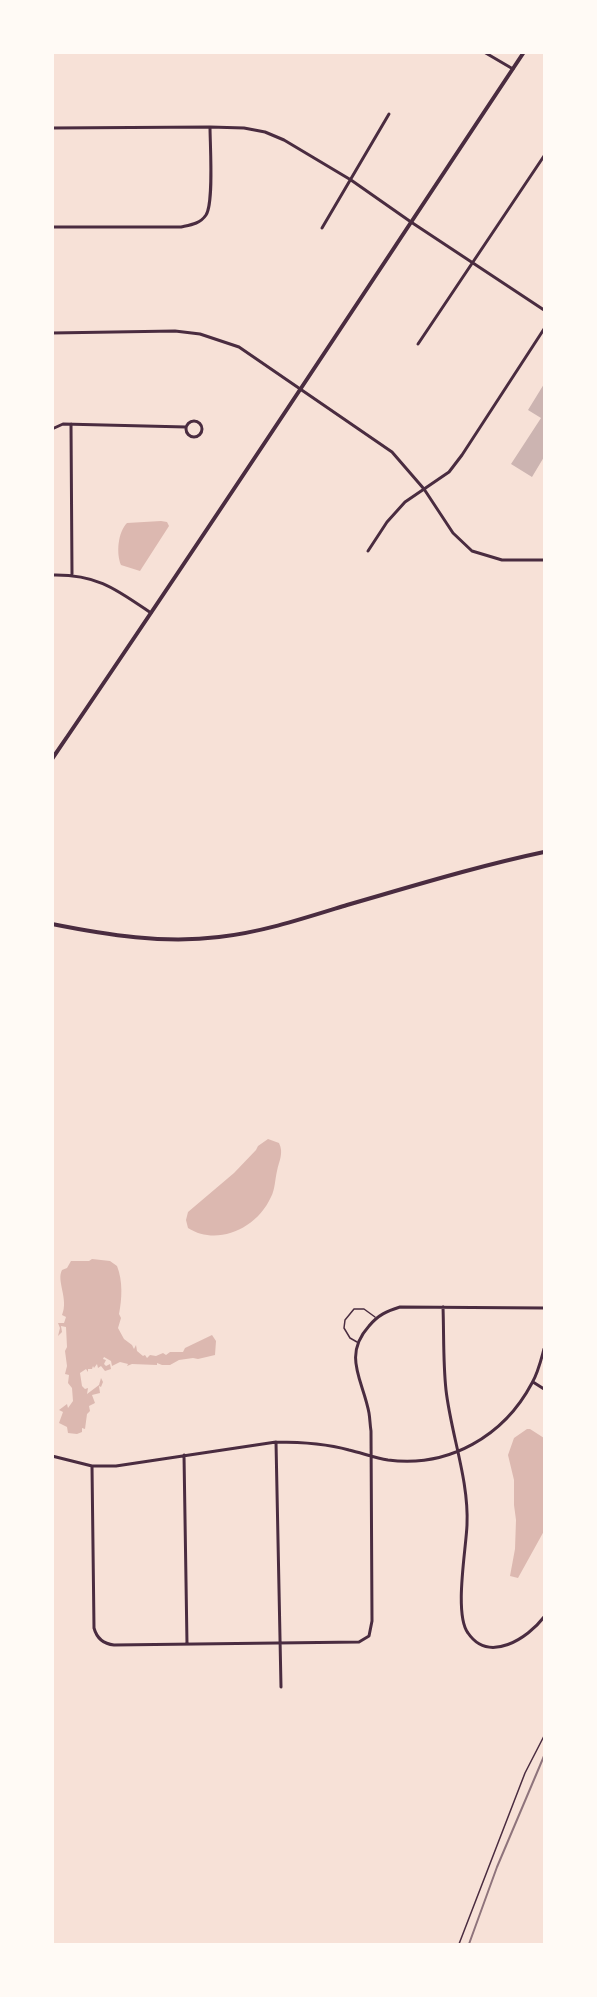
<!DOCTYPE html>
<style>
body{margin:0}
#map{position:relative;width:597px;height:1997px;overflow:hidden;background:#f7e1d7;font-family:"Public Sans",sans-serif}
canvas{display:block}
.frame{position:absolute;inset:0;border:54px solid #fffaf5;pointer-events:none}
</style>
<div id="map">
<canvas width="597" height="1997"></canvas>
<div class="frame"></div>
</div>
<script>
const context = document.querySelector('canvas').getContext('2d');
context.lineJoin = 'round';
function fillPath(path, color) { context.fillStyle = color; context.fill(path, 'evenodd'); }
function strokePath(path, color, width, dash) { context.strokeStyle = color; context.lineWidth = width; context.lineCap = dash ? 'butt' : 'round'; context.setLineDash(dash || []); context.stroke(path); }
fillPath(new Path2D(`
 M161,521L167,522L169,526L140,571L121,565C116,553 118,532 127,523Z
 M268,1139L279,1143C284,1153 279,1161 277,1171C275,1179 275,1190 271,1197C256,1230 216,1246 188,1228L186,1220L188,1212L234,1173L256,1150L258,1146Z
 M92,1259L110,1261L117,1266C123,1281 122,1299 119,1314L121,1318L118,1328L124,1339L132,1345L134,1349L136,1345L137,1351L143,1356L145,1355L147,1358L150,1355L156,1356L163,1353L166,1355L170,1352H183L185,1348L212,1335L216,1341L215,1355L198,1359L193,1358L179,1360L170,1365H162L157,1363V1365L132,1364L127,1366L128,1364L120,1362L112,1366L111,1361L104,1357L103,1359L106,1360L104,1364L106,1366L110,1364L111,1369L105,1371L101,1366L98,1368L97,1364L94,1368L93,1366L92,1369H88V1372L86,1369L80,1373L82,1386L85,1389L88,1388L87,1394L99,1385L101,1378L103,1382L101,1387L99,1386L100,1393L92,1395L95,1403L89,1406L90,1411L87,1414L85,1429L82,1428V1432L77,1434L68,1433L67,1427L59,1423L63,1412L59,1410L67,1404L68,1408L73,1401L72,1388L68,1383L69,1375L65,1374L67,1366L65,1351L67,1347L66,1327L61,1326L62,1332L58,1336L60,1328L58,1323H64L66,1317L62,1315C69,1299 56,1281 62,1270L67,1268L71,1261H89Z
 M527,1429H530L544,1438V1531L518,1578L510,1576L515,1549L516,1520L514,1505V1480L508,1455L514,1438Z`), '#dcb8b0');
fillPath(new Path2D(`
 M544,384V457L532,477L511,464L541,418L528,410Z`), '#ccb4b1');
strokePath(new Path2D(`
 M459,1944L525,1773L544,1736`), '#4a2c40', 1.5);
strokePath(new Path2D(`
 M357,1342L350,1338L344,1328L345,1320L354,1309H364L375,1317`), '#4a2c40', 1.5);
strokePath(new Path2D(`
 M484,52L513,69
 M52,128L210,127L244,128L265,132L284,140L351,180L411,222L544,310
 M52,227H181C190,225 200,224 206,215C214,203 210,144 210,127
 M322,228L389,114
 M52,333L175,331L200,334L239,347L392,452L424,489L453,533L472,551L502,560H544
 M418,344L544,156
 M186 429a8 8 0 1 1 16 0a8 8 0 1 1-16 0Z
 M71,424L72,574
 M52,429L63,424L186,427
 M368,551L387,522L405,502L449,472L462,455L544,329
 M52,575C97,574 116,589 151,613
 M443,1307C444,1335 443,1362 446,1390C451,1434 469,1480 467,1525C466,1550 454,1614 468,1633C489,1664 528,1638 544,1617
 M533,1382L544,1389
 M276,1442L281,1687
 M184,1455L187,1644
 M52,1456L92,1466H116L276,1442C301,1442 324,1443 349,1450C362,1453 375,1458 388,1460C449,1468 504,1436 532,1383C538,1373 541,1360 544,1349
 M92,1466L94,1628C97,1639 104,1644 114,1645L359,1642L369,1636L372,1621L371,1431C370,1425 370,1419 369,1413C363,1380 342,1356 369,1326C378,1315 387,1311 400,1307L544,1308`), '#4a2c40', 3);
strokePath(new Path2D(`
 M52,759C212,525 367,288 524,52
 M52,924C107,935 164,944 219,937C263,932 305,918 347,905C413,886 478,866 544,852`), '#4a2c40', 4);
strokePath(new Path2D(`
 M469,1944L497,1867L544,1756`), '#8f747c', 2);
</script>
